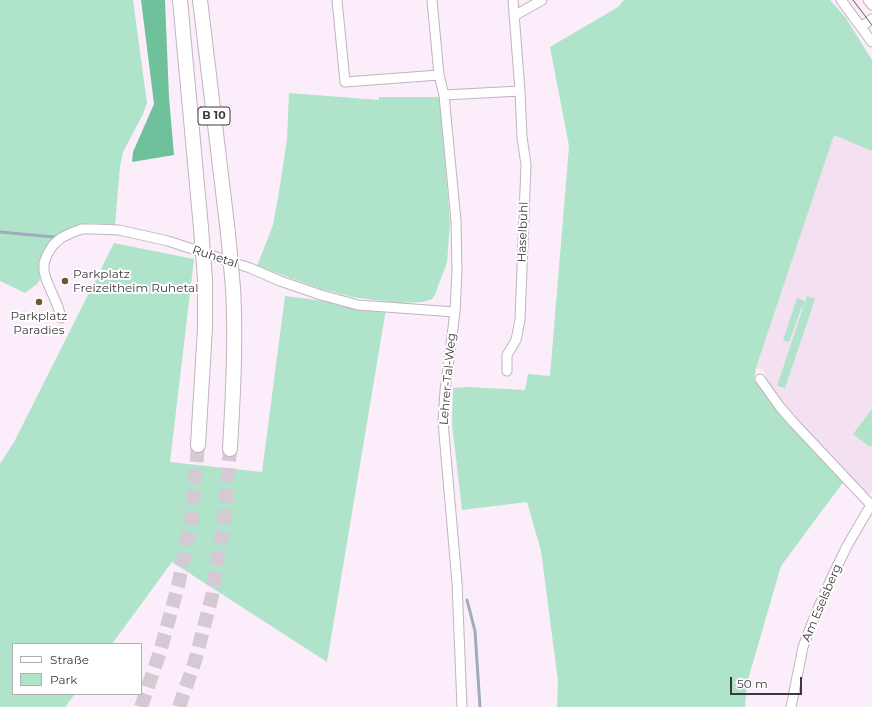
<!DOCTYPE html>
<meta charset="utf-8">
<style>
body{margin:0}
#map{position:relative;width:872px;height:707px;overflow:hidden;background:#fbeefa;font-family:Montserrat,sans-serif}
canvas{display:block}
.legend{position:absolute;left:12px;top:643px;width:130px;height:52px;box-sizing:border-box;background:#fff;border:1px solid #b1afb1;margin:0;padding:5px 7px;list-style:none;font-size:12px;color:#3d383d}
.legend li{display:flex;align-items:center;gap:8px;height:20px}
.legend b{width:20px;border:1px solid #b1afb1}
.scale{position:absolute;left:730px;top:677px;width:72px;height:18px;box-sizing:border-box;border:2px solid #3d383d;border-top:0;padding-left:5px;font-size:12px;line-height:14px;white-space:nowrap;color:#3d383d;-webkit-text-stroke:3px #fff;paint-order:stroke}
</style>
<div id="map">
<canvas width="872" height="707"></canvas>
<ul class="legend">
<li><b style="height:5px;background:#fff"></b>Straße</li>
<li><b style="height:11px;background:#afe4ca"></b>Park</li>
</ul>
<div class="scale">50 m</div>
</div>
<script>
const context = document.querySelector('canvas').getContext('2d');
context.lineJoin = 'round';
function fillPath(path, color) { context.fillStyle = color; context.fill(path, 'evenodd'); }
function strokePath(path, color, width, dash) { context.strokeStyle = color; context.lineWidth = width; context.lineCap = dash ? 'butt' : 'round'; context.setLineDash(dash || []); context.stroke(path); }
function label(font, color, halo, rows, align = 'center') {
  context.font = font + ' Montserrat,sans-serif'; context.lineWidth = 4; context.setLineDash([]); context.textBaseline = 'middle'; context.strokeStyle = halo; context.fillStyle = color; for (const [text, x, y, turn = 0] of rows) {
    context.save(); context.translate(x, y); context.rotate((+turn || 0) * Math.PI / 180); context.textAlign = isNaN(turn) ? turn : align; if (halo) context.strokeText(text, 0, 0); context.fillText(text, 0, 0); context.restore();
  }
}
fillPath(new Path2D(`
 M834,134L872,151V491L868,496L771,391L764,371L756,368Z`), '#f3e1f2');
fillPath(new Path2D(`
 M0,0H133L147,103L143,114L123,152L120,167L115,225C104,224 91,222 80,225C68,228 54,235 47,246C44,251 39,257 39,263C38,267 39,271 40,275C42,283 31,288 25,293L0,281Z
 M624,0H830L846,18L872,60V151L834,135L756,368L754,380L844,481L781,566L747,683L745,707H557L558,681L541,551L527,502L462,510L452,424L453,388L468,387L525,390L528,374L550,376L569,146L550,47L618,7Z
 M289,93L379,100V97H440L450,223L447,263L438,286L436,293L432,299L423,302L397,303L352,297L321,289L257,266L273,225L280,186L287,139Z
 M114,243L194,259L170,462L262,472L285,296L386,309L327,662L172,562L112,644H13V694H75L65,707H1L0,706V464L14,442Z
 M807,296L815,299L785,388L777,386Z
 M797,298L805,301L802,309H801L789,342L783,340Z
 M872,409V445L870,447L853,434Z`), '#afe4ca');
fillPath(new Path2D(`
 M141,0H165L169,97L174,155L132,162L133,152L154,104Z`), '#6fc19c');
strokePath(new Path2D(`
 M0,232L54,237
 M467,600L475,631L480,707`), '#9eacbe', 3);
strokePath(new Path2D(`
 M141,707L160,652L178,586L192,517L198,445
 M179,707L195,661L212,596L224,522L230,449`), '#d5cad4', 14, [14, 7]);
const minor = new Path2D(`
 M337,0L345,82L439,75
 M432,0L439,75L444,95L456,221L457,270L455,312L445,391L443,422L457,582L462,707
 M841,0L872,42
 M868,0L872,5
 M514,16L542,0
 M861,27L872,19
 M444,95L520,91
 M61,318L58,307L46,279L44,271V263L47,255L53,245L61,238L71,233L82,229H95L119,230L168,241L250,268L280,281L321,295L358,305L455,312
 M507,371V355L516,340L520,320L526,165L522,137L520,91L513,0
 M760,379L780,407L793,422L871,505
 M791,707L803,647L816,613L832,577L847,546L872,503`);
const highway = new Path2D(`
 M180,0L201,228
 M200,0L228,233
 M198,445L205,328V279
 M230,449C233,395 236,342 233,288`);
strokePath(minor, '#c0b4bf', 11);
strokePath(highway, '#c0b4bf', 16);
strokePath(minor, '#fff', 9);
strokePath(highway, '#fff', 14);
strokePath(new Path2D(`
 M853,0L872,25`), '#605a60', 1);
const highwayBridge = new Path2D(`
 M201,228L205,279
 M228,233L233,288`);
strokePath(highwayBridge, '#c0b4bf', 16, []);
strokePath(highwayBridge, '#fff', 14);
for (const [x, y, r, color] of [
 [65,281,4,"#6f5828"],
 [39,302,4,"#6f5828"]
]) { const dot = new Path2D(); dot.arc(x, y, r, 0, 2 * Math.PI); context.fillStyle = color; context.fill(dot); strokePath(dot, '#fff', 1.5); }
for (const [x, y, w] of [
 [214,116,32]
]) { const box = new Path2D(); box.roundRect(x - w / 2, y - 9, w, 18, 3); context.fillStyle = '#fff'; context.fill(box); strokePath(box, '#3d383d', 1); }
label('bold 11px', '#3d383d', null, [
 ["B 10",214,116]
]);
label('12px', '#3d383d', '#fff', [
 ["Haselbühl",523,232,-88],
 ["Ruhetal",215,257,18],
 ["Lehrer-Tal-Weg",448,379,-85],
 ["Am Eselsberg",822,603,-67]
]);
label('12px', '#3d383d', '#fff', [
 ["Parkplatz",73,274],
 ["Freizeitheim Ruhetal",73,288],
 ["Parkplatz",39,316,"center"],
 ["Paradies",39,330,"center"]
], 'left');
</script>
